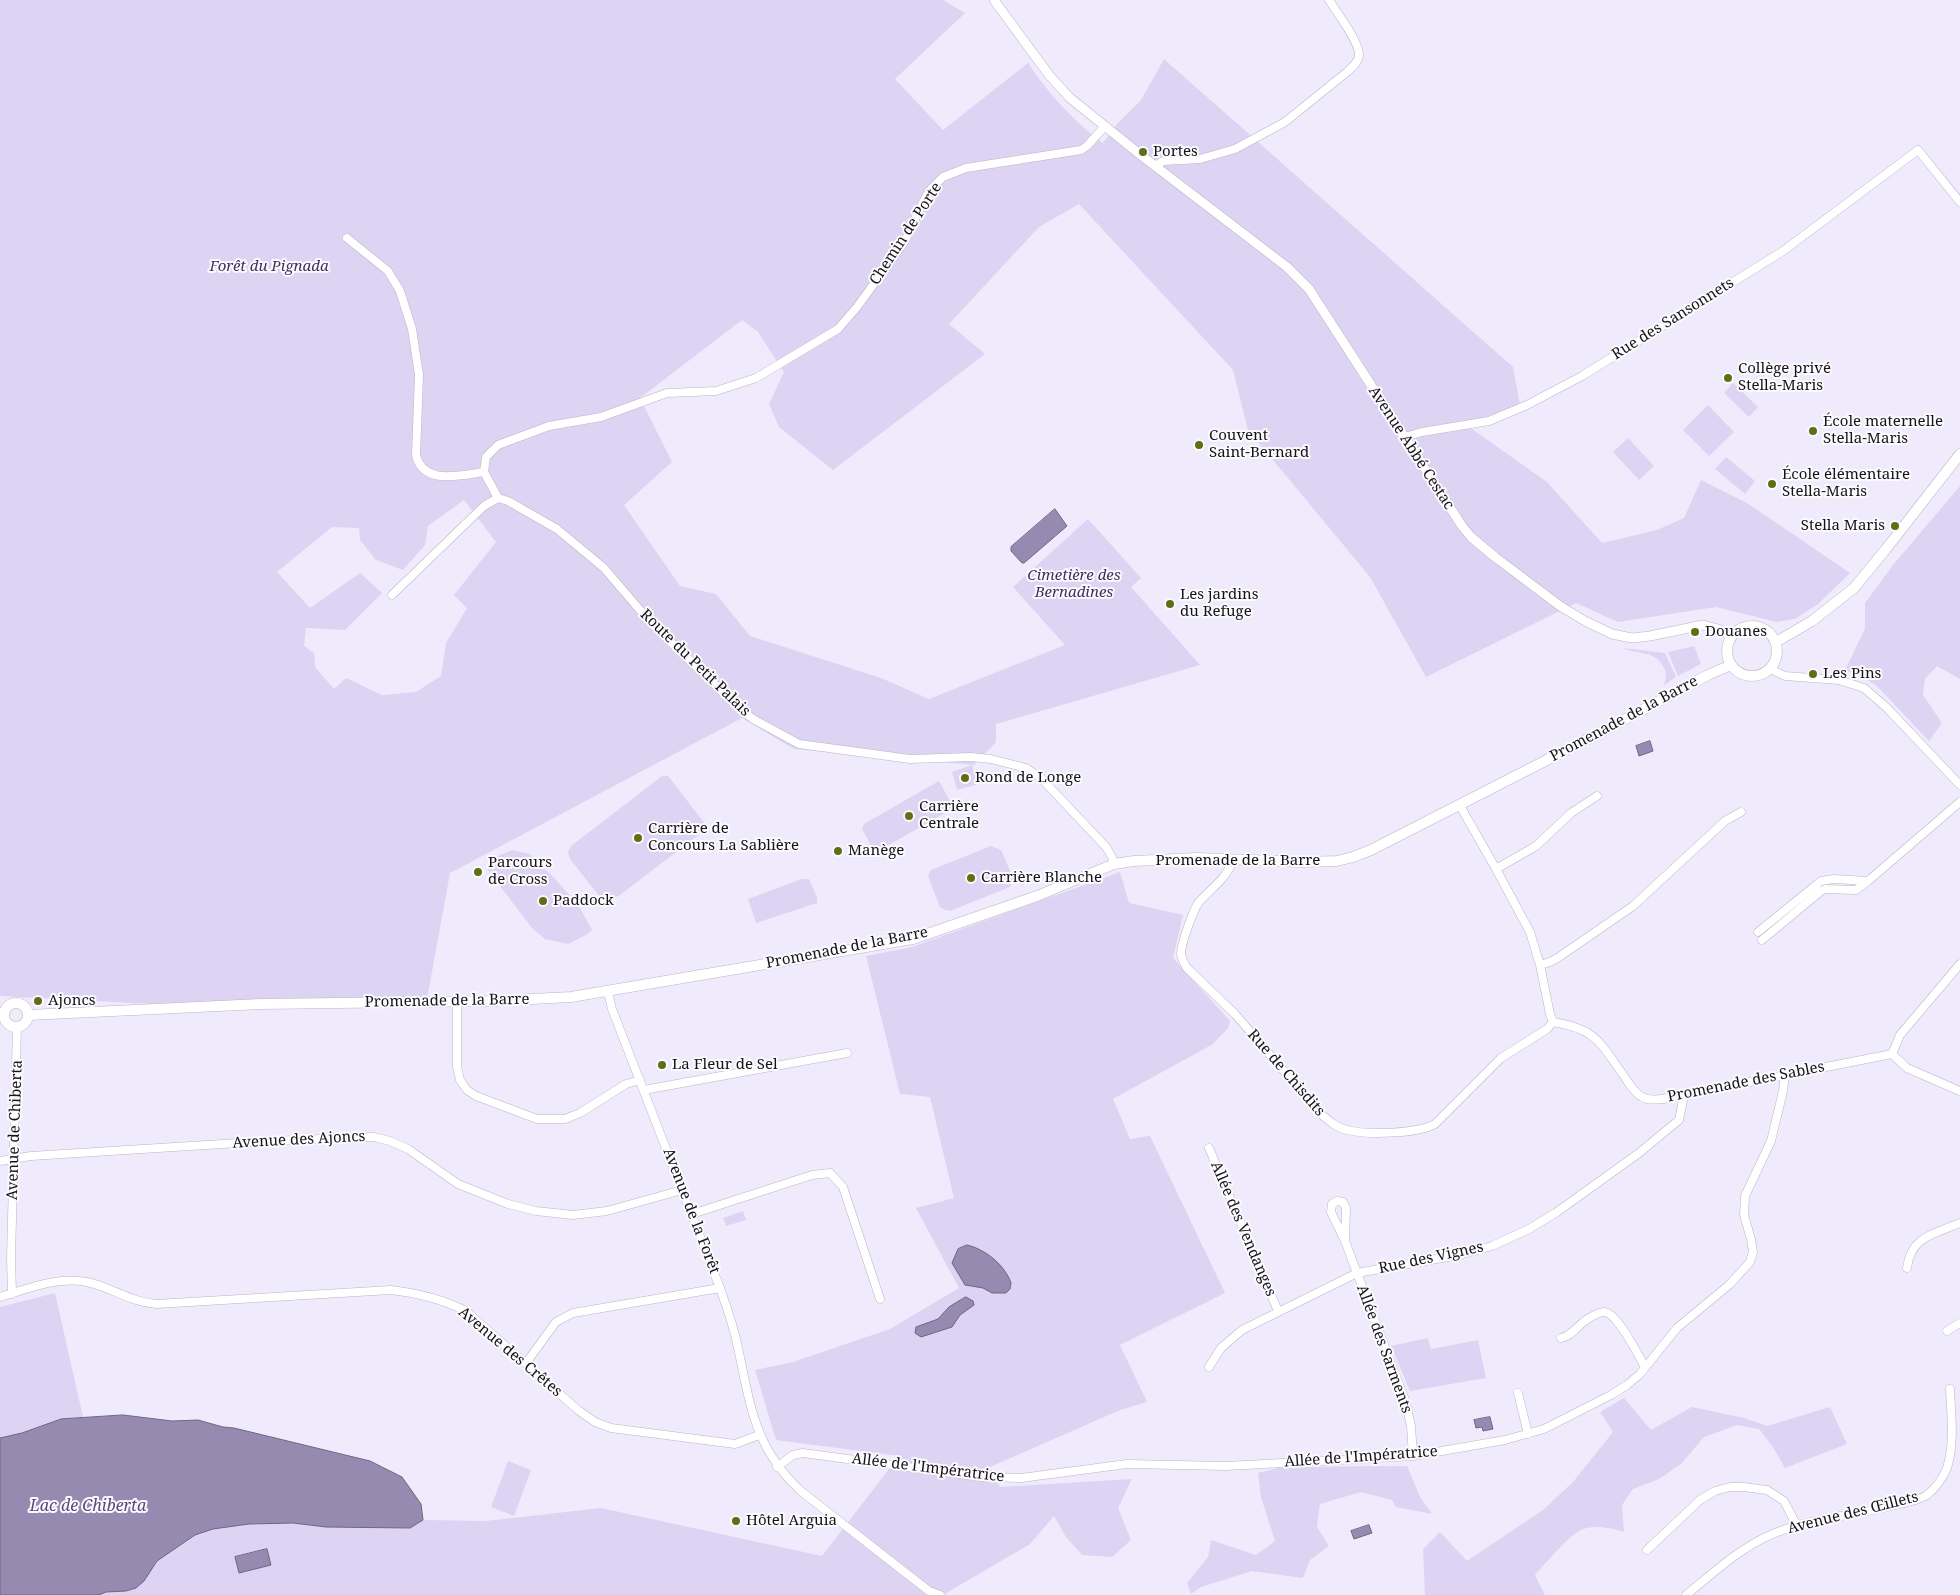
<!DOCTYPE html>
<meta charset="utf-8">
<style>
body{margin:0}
canvas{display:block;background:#efeafc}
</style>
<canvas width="1960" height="1595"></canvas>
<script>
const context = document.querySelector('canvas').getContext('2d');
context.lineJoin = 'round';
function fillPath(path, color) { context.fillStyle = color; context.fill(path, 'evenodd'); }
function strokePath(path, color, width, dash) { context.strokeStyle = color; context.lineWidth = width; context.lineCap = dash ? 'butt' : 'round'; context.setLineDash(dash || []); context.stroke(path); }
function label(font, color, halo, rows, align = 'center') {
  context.font = font + ' "Noto Serif",serif'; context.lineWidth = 4; context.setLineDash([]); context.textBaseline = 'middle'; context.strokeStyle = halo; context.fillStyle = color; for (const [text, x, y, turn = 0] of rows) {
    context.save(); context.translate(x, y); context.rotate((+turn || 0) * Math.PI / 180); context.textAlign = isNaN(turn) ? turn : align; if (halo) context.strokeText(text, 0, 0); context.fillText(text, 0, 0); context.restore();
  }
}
fillPath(new Path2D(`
 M0,0H943L965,13L895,79L943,130L1028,63C1048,93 1073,121 1103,143L1117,124L1141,100L1164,59L1513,367L1520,405L1465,424L1547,482L1602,543L1657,530L1684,518L1701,480L1747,503L1850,573L1818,604L1795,619L1777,622L1716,607L1618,622L1576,603L1426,677L1370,577L1248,430L1233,370L1079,204L1039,227L949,324L985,354L833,470L779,427L769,404L784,372L758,332L742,320L640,398L672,462L624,505L680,586L716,594L750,636L881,678L929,699L1065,645L1013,587L1088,519L1141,578L1131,587L1200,665L996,724V742L974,765L794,749L742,718L450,873L427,999L228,1008L0,996ZM464,500L496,542L454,595L467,608L446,643L441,676L416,692L382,695L346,678L334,689L315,667L314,653L304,646L306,628L345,630L382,593L360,573L310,608L277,572L332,527L359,528L360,540L376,560L403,570L425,545L428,526Z
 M1733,383L1758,407L1749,417L1724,393Z
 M1708,405L1734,432L1709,456L1683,430Z
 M1628,438L1654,466L1639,480L1613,452Z
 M1726,457L1755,481L1745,494L1715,469Z
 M1960,486V679L1937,666L1925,679L1923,695L1942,723L1929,741L1877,686L1864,678L1845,670L1865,629V603L1893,565Z
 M1694,646L1701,664L1678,676L1668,652Z
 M1623,648L1665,653L1676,677L1663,686C1667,679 1667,673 1663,666C1654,650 1638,655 1623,648Z
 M972,765L978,784L957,790L952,772Z
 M662,776H668L672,781L705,824V830L620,895L607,902L600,897L570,859L568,852L571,846Z
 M939,781L954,808L878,851L873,849L862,829L864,824Z
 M991,846L1001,850L1014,880L1010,887L950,911L945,910L940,907L928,876L931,870Z
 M512,850L530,854L555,879L579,906L592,930L586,935L568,944L545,939L532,928L487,869L493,858Z
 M1120,872L1129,903L1183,915L1173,958L1230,1021L1228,1028L1213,1044L1113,1099L1130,1139L1150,1136L1225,1293L1120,1345L1147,1402L1120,1410L990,1467L1000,1487L1132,1479L1118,1508L1131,1540L1112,1557L1082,1555L1066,1537L1054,1516L1030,1544L943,1595H0V1441L402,1482L423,1520L486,1521L601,1508L822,1556L899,1456L776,1440L755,1370L793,1362L890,1329L959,1288L916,1208L954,1198L930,1097L900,1094L866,956L912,947Z
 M802,879H809L817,897V903L756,923L748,899Z
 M743,1211L746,1220L726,1226L723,1218Z
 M55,1293L83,1417L61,1419L22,1433L0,1438V1307Z
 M1428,1338L1431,1349L1478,1340L1486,1378L1410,1391L1391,1346Z
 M1624,1398L1651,1430L1692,1407L1744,1418L1767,1426L1830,1407L1847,1444L1785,1468L1773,1447L1759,1429L1737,1425L1704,1437L1681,1464L1659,1479L1633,1489L1622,1505L1624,1532C1613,1528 1592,1524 1581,1530C1566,1538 1547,1562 1535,1575L1545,1595H1425L1423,1549L1440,1532L1467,1561L1543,1510L1573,1482L1613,1432L1600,1412Z
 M508,1461L531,1470L514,1516L491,1507Z
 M1407,1466L1420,1497L1432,1514L1396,1507L1392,1500L1361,1492L1320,1504L1317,1527L1329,1546L1310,1560L1303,1578L1252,1571L1201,1587L1191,1594L1187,1583L1208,1557L1211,1540L1256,1555L1275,1541L1261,1497L1258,1473L1282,1467Z`), '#ddd4f3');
const water = new Path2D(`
 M1055,509L1067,526L1024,563H1022L1011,551V547Z
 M1650,741L1653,751L1639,756L1636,746Z
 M967,1245C985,1249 1005,1265 1011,1283L1010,1289L1006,1293H992L983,1288L965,1285L952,1263L958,1249Z
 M966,1297L973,1301L974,1305L960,1315L952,1327L921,1337L915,1333L916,1327L938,1319L949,1307Z
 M123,1415L172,1421L198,1420L223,1427L234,1428L370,1461L402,1477L421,1504L423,1520L410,1528L326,1527L293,1523L249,1524L213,1529L195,1535L157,1561L144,1581L136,1588L126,1591L106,1592L99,1595H0V1438L22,1433L61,1419Z
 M1490,1417L1493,1429L1483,1431L1482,1427L1476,1428L1474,1420Z
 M1369,1525L1372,1533L1354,1539L1351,1531Z
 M267,1549L271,1565L239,1573L235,1557Z`);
fillPath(water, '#968ab1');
strokePath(water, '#6f6683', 1);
const minor = new Path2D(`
 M1155,166L1163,161L1200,159L1235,149L1285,122L1347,72C1352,67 1358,63 1359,56C1360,42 1337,13 1329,0
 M347,238L388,271L400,291L412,329L419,375L416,455C423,486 461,475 484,472L498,498
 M1405,439L1408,436L1422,432L1489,421L1527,405L1582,376L1783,251L1918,150L1960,202
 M484,472L486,457L498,445L549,426L601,417L667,393L716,391L756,378L838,329L857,307L905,241L920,208L930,190L943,177L966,168L1081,150L1087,146L1105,126
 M392,595L484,506L498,498L508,501L557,529L604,568L651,623L738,707L753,719L799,744L910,759L971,757L991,759L1026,768L1041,778L1106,847L1112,857L1114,864
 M1770,669L1785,676L1839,680L1864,688L1887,708L1960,785
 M1459,804L1496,869L1530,932L1540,965L1550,1014L1553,1022C1597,1029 1600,1043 1624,1076C1629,1083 1634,1093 1642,1097C1652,1103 1673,1097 1684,1095L1892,1054L1907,1068L1960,1091
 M1233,859C1227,879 1212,887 1199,902C1193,910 1181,944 1181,954C1182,960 1184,963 1187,968L1235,1014L1321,1114C1329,1121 1337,1128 1347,1130C1367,1135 1417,1134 1435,1124L1501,1058L1547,1029L1553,1022
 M1496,869L1536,846L1571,813L1597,796
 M1758,932L1821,881L1834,879L1868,881L1960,802
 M1762,940L1821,891L1825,889L1856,890L1868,881
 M1540,965L1550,962L1559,957L1633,906L1725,821L1741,812
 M608,992L612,1009L720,1288C726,1305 732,1322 736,1339C750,1400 752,1447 802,1492L929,1591L940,1595
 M457,1002V1067L460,1080L467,1090L476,1096L537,1119H565L580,1113L626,1084L640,1080
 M1892,1054L1900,1035L1960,964
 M644,1090L847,1053
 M1209,1148L1278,1311
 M0,1161L31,1156L270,1141L374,1137L390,1141L408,1149L458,1184L508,1204L536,1211L573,1215L607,1211L682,1190
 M692,1214L812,1175L830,1173L843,1187L880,1299
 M1345,1241L1346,1208L1343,1202L1337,1201L1332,1204L1331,1212L1345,1241L1406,1403L1411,1426L1413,1456
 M1907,1268C1911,1236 1934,1234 1960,1223
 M12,1294L11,1258L17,1027
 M0,1297C27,1289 58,1276 87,1282C111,1287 130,1302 156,1304L391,1290C417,1293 442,1299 466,1311L578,1410L595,1422L611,1428L735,1444L759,1435
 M1947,1331L1960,1323
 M1561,1338C1572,1336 1577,1326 1586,1320C1591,1317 1598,1312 1604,1312C1617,1312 1638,1355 1645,1367
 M526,1363L556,1322L573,1313L720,1288
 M1209,1367L1221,1348L1242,1330L1357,1273L1459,1255L1492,1246L1529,1229L1557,1212L1639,1153L1679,1120L1684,1095
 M1518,1393L1528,1434
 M777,1467L793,1455L803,1453L982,1477L1021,1478L1127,1464L1226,1466L1413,1456L1505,1440L1544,1429L1611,1395L1627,1385L1640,1374L1677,1328L1729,1285L1750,1262L1753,1252L1751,1239L1744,1215L1745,1196L1771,1141L1783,1091L1785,1076
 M1647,1550L1700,1500L1715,1491L1730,1487H1744L1767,1490L1784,1501L1797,1526
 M1686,1595C1716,1571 1746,1542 1783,1530C1817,1518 1855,1515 1891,1506C1902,1503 1916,1502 1927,1495C1935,1489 1943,1478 1947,1468C1955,1443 1951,1414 1950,1389`);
const tertiary = new Path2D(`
 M994,0L1049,75L1070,98L1142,156L1287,267L1309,289L1462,526L1471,537L1495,557L1560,606L1585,621L1612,634L1632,638L1650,636L1703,625L1718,629L1731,636`);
const secondary = new Path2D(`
 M1727 651a25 25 0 1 1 50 0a25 25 0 1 1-50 0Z
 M1776,642L1812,621L1854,588L1886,549L1960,454
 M4 1015a12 12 0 1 1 24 0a12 12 0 1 1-24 0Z
 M28,1015L261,1004L493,1001L571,997L913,939L1037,896L1114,864L1134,861L1197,858L1303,862L1337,861L1353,857L1371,850L1584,741L1708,675L1731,665`);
strokePath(minor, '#bab5c6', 9);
strokePath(tertiary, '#bab5c6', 10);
strokePath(secondary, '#bab5c6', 11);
strokePath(minor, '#fff', 8);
strokePath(tertiary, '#fff', 9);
strokePath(secondary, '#fff', 10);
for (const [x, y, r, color] of [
 [1143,152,5,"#606e18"],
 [1728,378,5,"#606e18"],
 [1813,431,5,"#606e18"],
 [1199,445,5,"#606e18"],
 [1772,484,5,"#606e18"],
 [1895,526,5,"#606e18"],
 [1170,604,5,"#606e18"],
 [1695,632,5,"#606e18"],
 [1813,674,5,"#606e18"],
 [965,778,5,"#606e18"],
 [909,816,5,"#606e18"],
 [638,838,5,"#606e18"],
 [838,851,5,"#606e18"],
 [478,872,5,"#606e18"],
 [971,878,5,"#606e18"],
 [543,901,5,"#606e18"],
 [38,1001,5,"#606e18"],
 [662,1065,5,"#606e18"],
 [736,1521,5,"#606e18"]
]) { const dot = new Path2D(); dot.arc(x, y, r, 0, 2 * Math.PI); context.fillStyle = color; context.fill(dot); strokePath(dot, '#fbfafd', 2); }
label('15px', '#151319', '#fbfafd', [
 ["Portes",1153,152],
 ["Collège privé",1738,369],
 ["Stella-Maris",1738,386],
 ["École maternelle",1823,422],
 ["Stella-Maris",1823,439],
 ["Couvent",1209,436],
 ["Saint-Bernard",1209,453],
 ["École élémentaire",1782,475],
 ["Stella-Maris",1782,492],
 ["Stella Maris",1885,526,"right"],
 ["Les jardins",1180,595],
 ["du Refuge",1180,612],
 ["Douanes",1705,632],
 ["Les Pins",1823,674],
 ["Rond de Longe",975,778],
 ["Carrière",919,807],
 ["Centrale",919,824],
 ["Carrière de",648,829],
 ["Concours La Sablière",648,846],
 ["Manège",848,851],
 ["Parcours",488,863],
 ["de Cross",488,880],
 ["Carrière Blanche",981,878],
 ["Paddock",553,901],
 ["Ajoncs",48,1001],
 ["La Fleur de Sel",672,1065],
 ["Hôtel Arguia",746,1521]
], 'left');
label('15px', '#151319', '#fbfafd', [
 ["Chemin de Porte",906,234,-57],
 ["Rue des Sansonnets",1673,319,-32],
 ["Avenue Abbé Cestac",1411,448,57],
 ["Route du Petit Palais",695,663,44],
 ["Promenade de la Barre",1624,719,-28],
 ["Promenade de la Barre",1238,861],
 ["Promenade de la Barre",847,948,-11],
 ["Promenade de la Barre",447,1001,-1],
 ["Rue de Chisdits",1286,1073,49],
 ["Promenade des Sables",1746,1082,-11],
 ["Avenue de Chiberta",15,1130,-88],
 ["Avenue des Ajoncs",299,1140,-3],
 ["Avenue de la Forêt",691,1211,69],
 ["Allée des Vendanges",1243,1229,67],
 ["Rue des Vignes",1431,1258,-12],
 ["Allée des Sarments",1384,1349,70],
 ["Avenue des Crêtes",510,1352,40],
 ["Allée de l'Impératrice",1361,1457,-4],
 ["Allée de l'Impératrice",928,1468,7],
 ["Avenue des Œillets",1853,1513,-14]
]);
label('italic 15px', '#412e61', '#fbfafd', [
 ["Forêt du Pignada",269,267],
 ["Cimetière des",1074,576],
 ["Bernadines",1074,593]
]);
label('italic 16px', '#59467c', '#fbfafd', [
 ["Lac de Chiberta",88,1506]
]);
</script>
